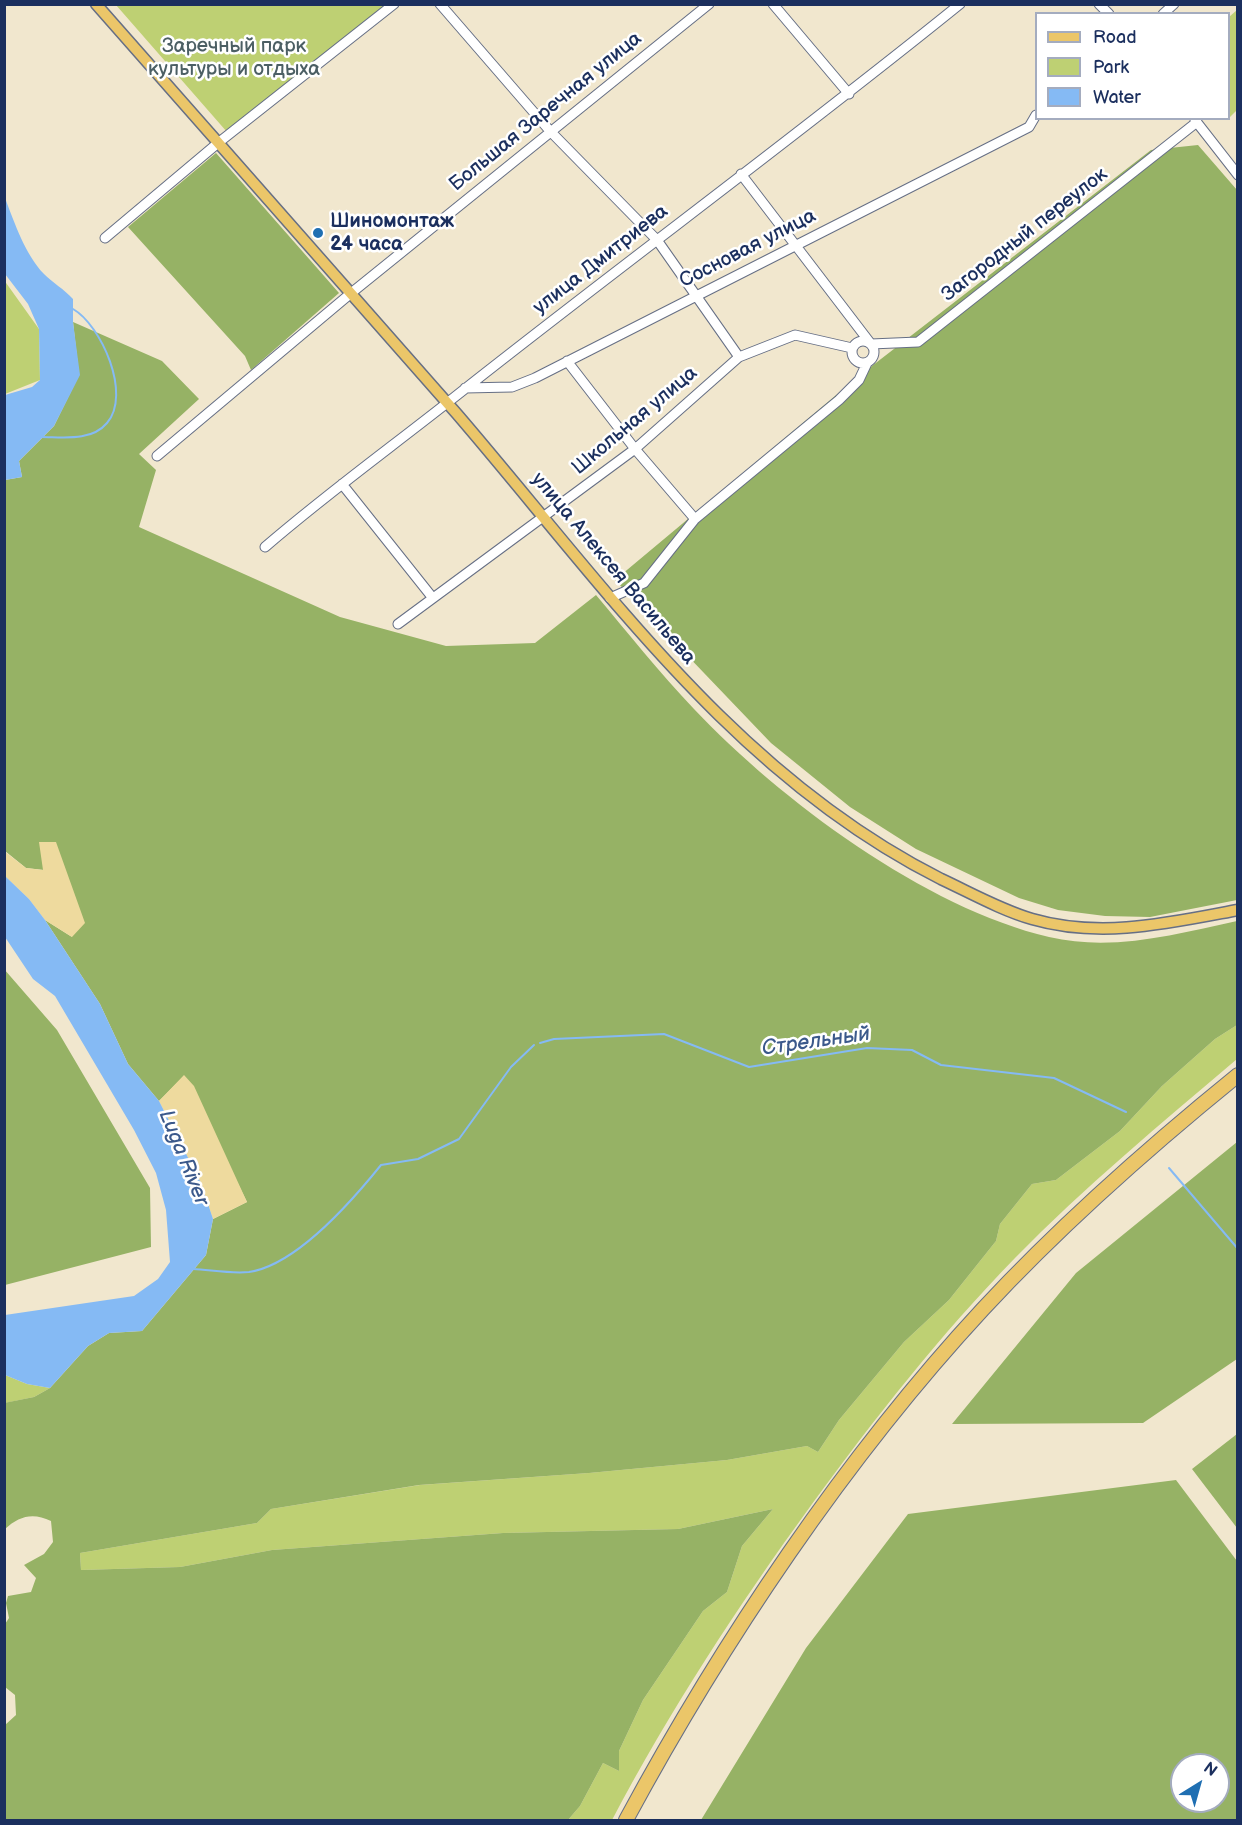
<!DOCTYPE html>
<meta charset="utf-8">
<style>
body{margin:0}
#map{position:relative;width:1242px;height:1825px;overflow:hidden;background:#f1e7ce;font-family:"Balsamiq Sans",sans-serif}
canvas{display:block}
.frame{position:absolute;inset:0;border:6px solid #1b2f5e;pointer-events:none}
.legend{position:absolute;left:1035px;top:12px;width:195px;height:108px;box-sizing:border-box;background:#fff;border:2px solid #a4acbf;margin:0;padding:8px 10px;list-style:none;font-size:18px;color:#1b2f5e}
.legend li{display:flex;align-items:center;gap:12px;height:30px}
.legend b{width:30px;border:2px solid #a4acbf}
.north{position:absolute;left:1170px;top:1753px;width:60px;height:60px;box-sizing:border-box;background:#fff;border:2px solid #a4acbf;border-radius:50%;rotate:37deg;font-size:16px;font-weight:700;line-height:24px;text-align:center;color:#1b2f5e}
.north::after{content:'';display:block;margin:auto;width:21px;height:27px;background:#1f6fb2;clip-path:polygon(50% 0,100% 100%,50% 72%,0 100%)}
</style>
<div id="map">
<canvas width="1242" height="1825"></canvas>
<div class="frame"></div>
<ul class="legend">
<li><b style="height:8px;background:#ebc669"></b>Road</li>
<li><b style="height:16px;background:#bed073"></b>Park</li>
<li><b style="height:16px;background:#85baf4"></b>Water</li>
</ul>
<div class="north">N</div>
</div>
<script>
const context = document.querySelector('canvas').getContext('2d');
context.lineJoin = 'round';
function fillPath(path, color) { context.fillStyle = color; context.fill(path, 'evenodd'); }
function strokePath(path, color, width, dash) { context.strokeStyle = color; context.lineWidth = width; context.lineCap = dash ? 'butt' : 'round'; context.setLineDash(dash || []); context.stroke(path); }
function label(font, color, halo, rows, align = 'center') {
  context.font = font + ' "Balsamiq Sans",sans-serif'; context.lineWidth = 5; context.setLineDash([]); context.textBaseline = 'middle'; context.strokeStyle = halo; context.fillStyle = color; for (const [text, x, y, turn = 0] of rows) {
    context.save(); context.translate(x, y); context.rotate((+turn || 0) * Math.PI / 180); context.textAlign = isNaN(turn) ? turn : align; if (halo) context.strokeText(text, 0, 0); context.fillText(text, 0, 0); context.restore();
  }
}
fillPath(new Path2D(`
 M116,5H387L227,132Z
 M1237,10V110L1229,118V17Z
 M4,280L39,329L40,380L5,394Z
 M1237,1025V1059C1162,1123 1084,1187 1015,1258C940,1335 875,1418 812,1504C738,1606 670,1710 612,1820H568L580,1806L603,1763L619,1771V1751L643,1700L703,1611L727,1592L742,1546L773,1509L678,1529L503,1533L272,1550L180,1567L81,1570L80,1553L257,1523L271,1509L420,1485L589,1473L727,1460L807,1446L818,1452L839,1420L904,1342L949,1300L996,1241L1000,1224L1032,1184L1056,1180L1120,1131L1162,1086L1215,1039Z
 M5,1375L27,1384L50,1388L34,1397L5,1403Z`), '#bed073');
fillPath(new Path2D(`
 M1198,145L1237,190V900L1150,917L1105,916L1058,910L1019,898L916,849L850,807L771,743L615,580L859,376L1151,150Z
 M216,153L339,293L251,370L245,356L128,227Z
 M73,322L162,361L199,399L139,454L156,470L139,527L340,617L446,646L535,643L596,595C628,633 659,672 694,709C780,800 925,908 1049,937C1113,952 1176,934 1237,921V1025L1215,1039L1162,1086L1120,1131L1056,1180L1032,1184L1000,1224L996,1241L949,1300L904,1342L839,1420L818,1452L807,1446L727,1460L589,1473L419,1485L271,1509L257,1523L80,1553L81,1570L180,1567L272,1550L503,1533L678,1529L773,1509L742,1546L727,1592L703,1611L643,1700L619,1751V1771L603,1763L580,1806L568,1820H5V1725L16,1715L15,1695L5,1687V1624L9,1618L6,1603L8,1596L31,1592L36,1578L24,1565L44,1554L53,1542L51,1521C33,1512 19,1516 5,1529L4,1403L34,1397L50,1388L88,1346L109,1333L142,1331L206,1255L213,1219L247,1202L184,1076L159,1101L128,1064L100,1004L45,920L72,937L44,870L26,868L5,851V480L22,477L19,461L54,426L79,375Z
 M4,969L57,1030L150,1188L151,1247L5,1285Z
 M1237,1142V1359L1143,1423L952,1424L1076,1273Z
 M1237,1434V1528L1192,1469Z
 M1176,1480L1237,1561V1820H701L806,1648L908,1514ZM1182,1765H1218V1801H1182Z`), '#96b265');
fillPath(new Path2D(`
 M39,842H56L85,923L72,937L45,920L29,899L5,876L4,851L26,868L43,870Z
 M184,1075L194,1086L247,1202L213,1219L201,1183L159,1101Z`), '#eeda9e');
fillPath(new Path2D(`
 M5,198C15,224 25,254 44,274C53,283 64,289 73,299V322L80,375L54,426L19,461L22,477L5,480V395L32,387L40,380L39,329L28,304L5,274Z
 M5,876L29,899L45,920L100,1004L128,1064L159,1101L201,1183L213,1219L206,1255L142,1331L109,1333L88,1346L50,1388L27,1384L5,1375V1315L134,1296L158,1279L170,1262L166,1210L156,1173L134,1130L55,996L33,979L5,937Z`), '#85baf4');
strokePath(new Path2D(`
 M41,437C62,437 91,442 107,423C132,394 101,325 73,309
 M540,1043L554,1039L664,1034L749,1067L867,1048L912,1050L941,1065L1054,1078L1126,1112
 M1169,1168L1238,1249
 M193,1269C211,1270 231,1274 249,1272C297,1265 352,1201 381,1165L418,1159L459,1139L511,1067L534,1045`), '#85baf4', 2);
const minor = new Path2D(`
 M440,4L550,131L657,240L739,357
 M773,4L849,94
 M1099,4L1109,14
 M1163,14L1174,4
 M1195,120L1238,175
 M741,174L871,344L918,342L1197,122
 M105,238L218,143L394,4
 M852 352a11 11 0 1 1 22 0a11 11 0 1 1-22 0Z
 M567,361L635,449L695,519
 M465,388L512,387L535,378L1029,127L1036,115
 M157,456L350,294L709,4
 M342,484L432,597
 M265,547C324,496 386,451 447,403C617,268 792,140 960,4
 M610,598L644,583L695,519L839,400L859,380L867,363
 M398,624L635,449L739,357L795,335L852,348`);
const major = new Path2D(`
 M96,4C216,141 338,277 457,414C604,585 734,775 941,879C971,893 1001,910 1032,919C1101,939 1169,923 1238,910`);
const highway = new Path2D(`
 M626,1820C722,1642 845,1458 983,1309C1061,1225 1148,1148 1238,1075`);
strokePath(minor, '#666f85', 11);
strokePath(major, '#666f85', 13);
strokePath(highway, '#666f85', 16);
strokePath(minor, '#fff', 9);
strokePath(major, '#ebc669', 10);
strokePath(highway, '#ebc669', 14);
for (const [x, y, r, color] of [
 [318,233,6,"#1f6fb2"]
]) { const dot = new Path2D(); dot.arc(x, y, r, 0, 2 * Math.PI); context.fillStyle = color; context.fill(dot); strokePath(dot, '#fff', 2); }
label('20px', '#4c5f64', '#fff', [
 ["Заречный парк",234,47],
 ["культуры и отдыха",234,70]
]);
label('20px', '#1b2f5e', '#fff', [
 ["Большая Заречная улица",546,112,-39],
 ["Загородный переулок",1025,235,-38],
 ["Сосновая улица",748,249,-27],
 ["улица Дмитриева",601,260,-38],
 ["Школьная улица",635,421,-40],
 ["улица Алексея Васильева",613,569,50]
]);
label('bold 20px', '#1b2f5e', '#fff', [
 ["Шиномонтаж",330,222],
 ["24 часа",330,245]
], 'left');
label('italic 21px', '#3b598b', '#fff', [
 ["Стрельный",816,1042,-8],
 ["Luga River",183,1158,68]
]);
</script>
